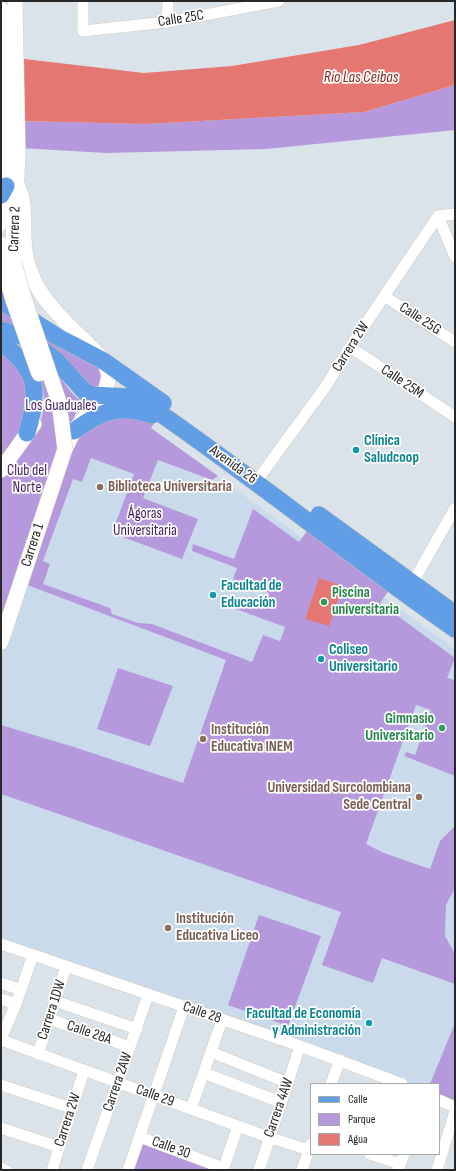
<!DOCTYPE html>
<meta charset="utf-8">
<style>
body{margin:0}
#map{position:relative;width:456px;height:1171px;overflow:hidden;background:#d9e3e9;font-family:"Sofia Sans Condensed",sans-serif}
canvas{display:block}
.frame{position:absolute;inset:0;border:2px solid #272727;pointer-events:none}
.legend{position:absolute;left:310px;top:1083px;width:130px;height:72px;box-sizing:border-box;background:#fff;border:1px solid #a9a9a9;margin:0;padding:5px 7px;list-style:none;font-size:12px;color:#272727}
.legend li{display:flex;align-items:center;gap:8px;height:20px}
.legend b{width:20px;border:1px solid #a9a9a9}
</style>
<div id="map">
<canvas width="456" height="1171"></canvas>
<div class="frame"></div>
<ul class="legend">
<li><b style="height:5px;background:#619ee5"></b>Calle</li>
<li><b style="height:11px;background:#b699dc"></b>Parque</li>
<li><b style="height:11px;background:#e57772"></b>Agua</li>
</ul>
</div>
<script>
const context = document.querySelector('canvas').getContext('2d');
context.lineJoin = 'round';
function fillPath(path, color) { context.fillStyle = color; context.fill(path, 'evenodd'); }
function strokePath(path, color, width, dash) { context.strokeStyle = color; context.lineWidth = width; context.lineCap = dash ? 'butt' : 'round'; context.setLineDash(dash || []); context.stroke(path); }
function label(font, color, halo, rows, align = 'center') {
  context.font = font + ' "Sofia Sans Condensed",sans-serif'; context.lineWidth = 3.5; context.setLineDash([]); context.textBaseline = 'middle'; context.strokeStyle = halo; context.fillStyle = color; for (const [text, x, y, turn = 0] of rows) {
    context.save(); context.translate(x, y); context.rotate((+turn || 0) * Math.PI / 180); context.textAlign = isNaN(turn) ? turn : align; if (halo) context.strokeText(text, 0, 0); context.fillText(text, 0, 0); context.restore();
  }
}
fillPath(new Path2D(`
 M151,428L455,649V1102L439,1084H406L1,944V644L22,583L31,586L78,451Z`), '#c9dbea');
fillPath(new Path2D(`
 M455,85V130L266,149L107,153L20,148V121L146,124L364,112Z
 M1,309C18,319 94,357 100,370C103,376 102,380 100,385L95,387L88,385L25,329L1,321Z
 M1,343L25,365L39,426C53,390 36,372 18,343C32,352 45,361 56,373C65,382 70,394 82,401L77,409L65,446L89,422L161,414L151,428L218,476L212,480L158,460L143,498L198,519L182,559L112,533L134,474L91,458L82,482L73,479L43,561L50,564L43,584L110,608L112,614L138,623L152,624L252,662L263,635L280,641L285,627L228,606L232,597L263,609L269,593L233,579L237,568L192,551L193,544L234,559L253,509L299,542L312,524L392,586L380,603L455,658L447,678L455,680V776L404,756L406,752L415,755L431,710L416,705L366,844L384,853L430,869L440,841L455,826V888L446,905L445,936L455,954V984L382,958L373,983L322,965L341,912L1,794V725L77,748L183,783L226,660L22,583L1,641Z
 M118,668L173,686L150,746L97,729Z
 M259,915L321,936L288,1026L228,1005Z
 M455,1023V1102L439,1096V1084H430Z
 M142,1141L214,1170H132Z`), '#b699dc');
fillPath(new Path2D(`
 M455,20V85L364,112L146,124L20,121L16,58L144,73L232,66L359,45Z
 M319,578L343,586L329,626L305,619Z`), '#e57772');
const street = new Path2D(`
 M83,1V31L167,22L279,1
 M167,22L168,1
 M438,216L455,257
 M438,216L455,214
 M384,296L455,342
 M350,347L455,417
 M261,475L326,386L350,347L438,216
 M409,589L455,508
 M1,944L300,1046L402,1084
 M1,983L21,990
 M1,999L16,1004
 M55,1001L137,1029
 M49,1019L130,1047
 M1,1039L16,1004L33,955
 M1,1040L268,1137L309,1150
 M211,1052L288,1083
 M38,1054L66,967
 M204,1073L280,1102
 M331,1084L340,1060
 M1,1085L71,1108
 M439,1100L455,1107
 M191,1109L222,1020
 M1,1128L59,1147
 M140,1137L223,1168
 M370,1154L400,1164
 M1,1168L6,1170
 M52,1170L84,1071
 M87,1170L148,995
 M128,1170L184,1007
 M223,1170L238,1126
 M259,1170L300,1046
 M302,1170L311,1144
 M398,1170L404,1154
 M437,1170L455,1111`);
const secondary = new Path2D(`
 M1,9L7,173L1,223
 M1,244L2,260
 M14,263L13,241L18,156L15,1
 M1,470L34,424
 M1,642L65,449L74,431L106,389L109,376L105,362C76,329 35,303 26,257C21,233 28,206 17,184`);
const primary = new Path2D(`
 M1,195L6,186
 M1,301L56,336L102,360L163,403
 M1,330L25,337L43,350L56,360L85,392L94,395L127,397L148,405C252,476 351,557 455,629
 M1,343C39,369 39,393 27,433
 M74,431C101,411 119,404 152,415
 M319,515L455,614`);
strokePath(street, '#d0cac2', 12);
strokePath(secondary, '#d0cac2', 16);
strokePath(primary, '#bebebe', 18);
strokePath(street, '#fff', 11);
strokePath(secondary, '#fff', 15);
strokePath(primary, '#619ee5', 17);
const secondaryBridge = new Path2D(`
 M2,260L13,300L39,374
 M14,263L24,298L59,402L65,449`);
strokePath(secondaryBridge, '#d0cac2', 16, []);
strokePath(secondaryBridge, '#fff', 15);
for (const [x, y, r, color] of [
 [356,450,4,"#0f9aa8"],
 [100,487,4,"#8d6e63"],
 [213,595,4,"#0f9aa8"],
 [324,602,4,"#2e9e5b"],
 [321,659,4,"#0f9aa8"],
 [442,728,4,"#2e9e5b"],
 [203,739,4,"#8d6e63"],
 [419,797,4,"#8d6e63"],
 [168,928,4,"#8d6e63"],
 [369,1023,4,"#0f9aa8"]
]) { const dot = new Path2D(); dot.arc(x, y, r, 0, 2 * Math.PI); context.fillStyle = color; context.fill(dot); strokePath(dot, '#fff', 1.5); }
label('15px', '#272727', '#fff', [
 ["Calle 25C",181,19,-9],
 ["Carrera 2",15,229,-88],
 ["Calle 25G",420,319,33],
 ["Carrera 2W",351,347,-58],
 ["Calle 25M",402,382,34],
 ["Avenida 26",233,465,36],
 ["Carrera 1",33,545,-72],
 ["Carrera 1DW",52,1010,-72],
 ["Calle 28",202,1013,19],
 ["Calle 28A",89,1033,19],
 ["Carrera 2AW",118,1082,-71],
 ["Calle 29",155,1096,20],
 ["Carrera 4AW",279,1108,-71],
 ["Carrera 2W",68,1120,-72],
 ["Calle 30",171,1148,20]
]);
label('15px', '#421e5d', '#fff', [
 ["Los Guaduales",61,406],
 ["Club del",27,471],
 ["Norte",27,488],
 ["Ágoras",145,514],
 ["Universitaria",145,531]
]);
label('bold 15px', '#0d838f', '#fff', [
 ["Clínica",364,441],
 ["Saludcoop",364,458],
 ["Facultad de",221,586],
 ["Educación",221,603],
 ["Coliseo",329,650],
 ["Universitario",329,667],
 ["Facultad de Economía",361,1014,"right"],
 ["y Administración",361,1031,"right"]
], 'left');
label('bold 15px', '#785e54', '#fff', [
 ["Biblioteca Universitaria",108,487],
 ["Institución",211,730],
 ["Educativa INEM",211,747],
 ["Universidad Surcolombiana",411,788,"right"],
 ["Sede Central",411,805,"right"],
 ["Institución",176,919],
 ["Educativa Liceo",176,936]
], 'left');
label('bold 15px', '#27864d', '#fff', [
 ["Piscina",332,593],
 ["universitaria",332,610],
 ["Gimnasio",434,719,"right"],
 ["Universitario",434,736,"right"]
], 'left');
label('italic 16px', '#8b2416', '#fff', [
 ["Río Las Ceibas",361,78]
]);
</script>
